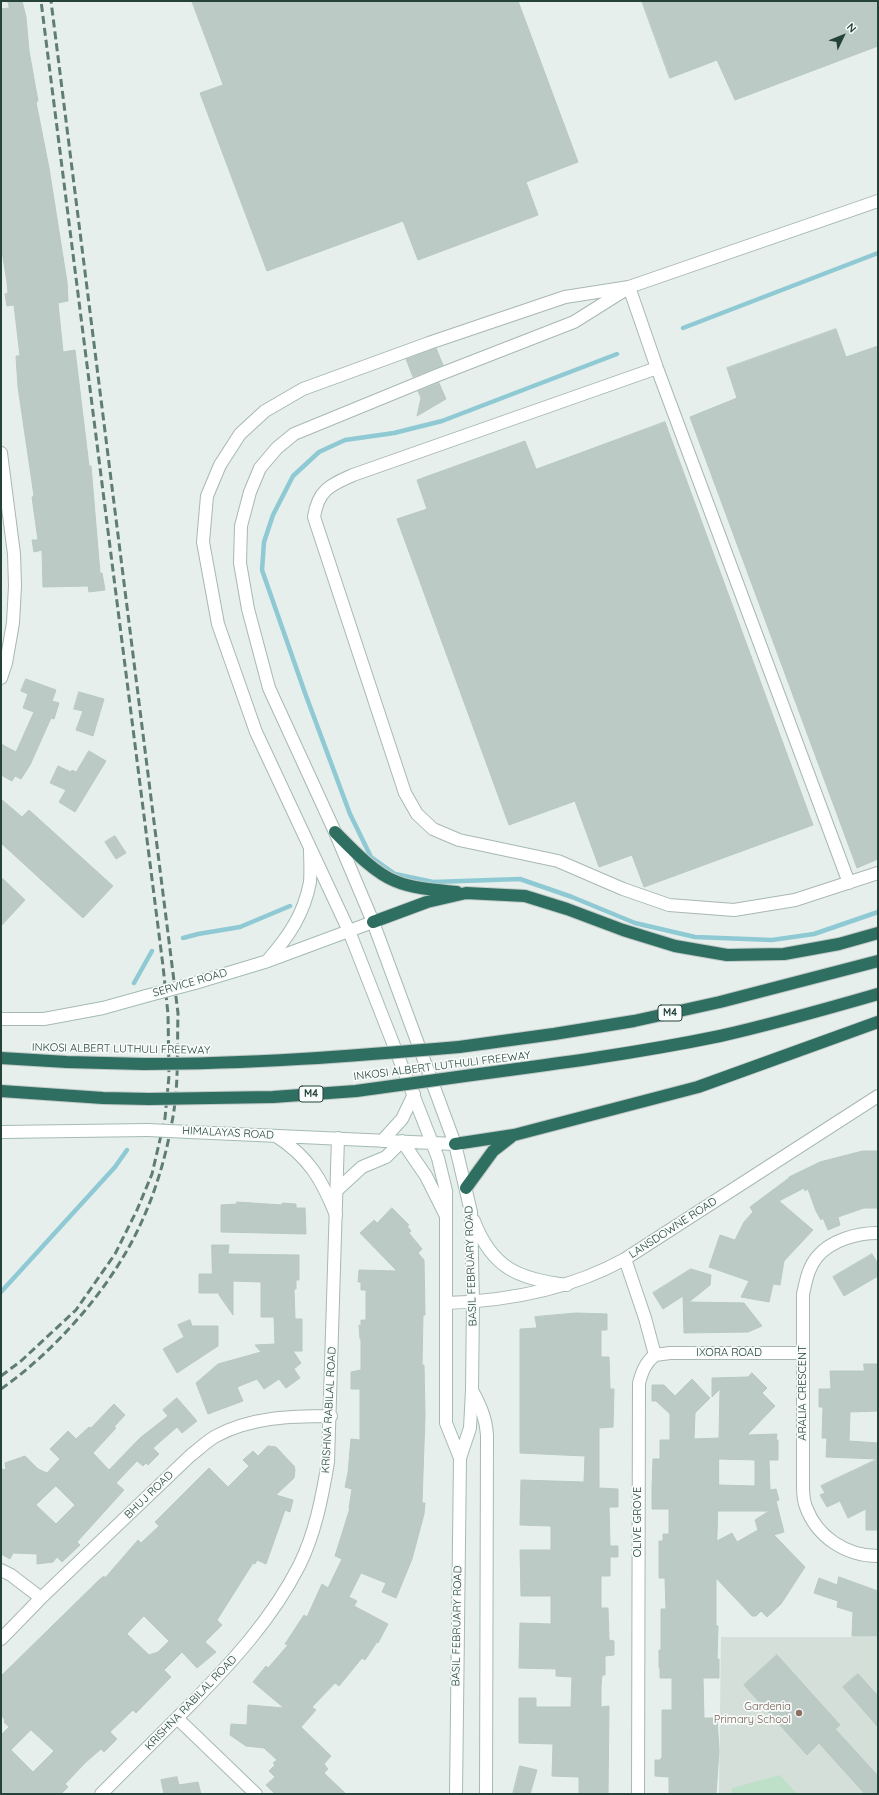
<!DOCTYPE html>
<style>
body{margin:0}
#map{position:relative;width:879px;height:1795px;overflow:hidden;background:#e6efeb;font-family:Quicksand,sans-serif}
canvas{display:block}
.frame{position:absolute;inset:0;border:2px solid #24423a;pointer-events:none}
.north{position:absolute;left:823px;top:16px;width:40px;height:40px;-webkit-text-stroke:3px #f7fbf9;paint-order:stroke;rotate:47deg;font-size:11px;font-weight:700;line-height:16px;text-align:center;color:#24423a}
.north::after{content:'';display:block;margin:auto;width:14px;height:18px;background:#24423a;clip-path:polygon(50% 0,100% 100%,50% 72%,0 100%)}
</style>
<div id="map">
<canvas width="879" height="1795"></canvas>
<div class="frame"></div>
<div class="north">N</div>
</div>
<script>
const context = document.querySelector('canvas').getContext('2d');
context.lineJoin = 'round';
function fillPath(path, color) { context.fillStyle = color; context.fill(path, 'evenodd'); }
function strokePath(path, color, width, dash) { context.strokeStyle = color; context.lineWidth = width; context.lineCap = dash ? 'butt' : 'round'; context.setLineDash(dash || []); context.stroke(path); }
function label(font, color, halo, rows, align = 'center') {
  context.font = font + ' Quicksand,sans-serif'; context.lineWidth = 3.5; context.setLineDash([]); context.textBaseline = 'middle'; context.strokeStyle = halo; context.fillStyle = color; for (const [text, x, y, turn = 0] of rows) {
    context.save(); context.translate(x, y); context.rotate((+turn || 0) * Math.PI / 180); context.textAlign = isNaN(turn) ? turn : align; if (halo) context.strokeText(text, 0, 0); context.fillText(text, 0, 0); context.restore();
  }
}
fillPath(new Path2D(`
 M721,1637H878V1794H719Z`), '#d4dfda');
fillPath(new Path2D(`
 M780,1775L797,1794H732V1788Z`), '#bfe0c8');
strokePath(new Path2D(`
 M683,328L878,253
 M617,354L442,421L394,433L345,440L319,452L293,476L273,515L264,542L262,570L305,693L350,814L371,857L395,874L433,882L520,879L572,897L635,923L695,937L772,940L814,934L878,912
 M183,938L198,934L240,927L290,906
 M134,983L152,951
 M1,1292L115,1167L127,1150`), '#8ec9d4', 4.5);
const building = new Path2D(`
 M8,1H22L26,17L29,51L38,101L36,102L49,168L67,282L68,301L58,303L63,352L75,350L89,466H91L100,573H102L105,590L89,592L88,586L43,587L42,550L34,552L32,540H38L32,497L34,496L18,387L16,356H20L14,305L7,306L5,294L8,293L7,282L1,245V9L9,8Z
 M192,1H518L578,162L526,182L538,215L418,260L403,221L267,271L200,93L223,85Z
 M642,1H878V46L735,100L717,60L670,78Z
 M836,329L846,357L878,346V859L857,868L690,417L737,398L727,368Z
 M436,348L443,365L413,377L406,359Z
 M439,383L446,399L417,416L421,398L418,391Z
 M665,422L813,825L644,887L632,855L599,867L575,801L509,825L397,519L427,509L417,480L525,441L536,469Z
 M26,679L56,690L52,701L59,703L54,719L51,718L30,765L21,779L15,776L12,781L1,775V744L16,752L34,712L23,708L28,694L21,691Z
 M79,692L104,699L93,736L76,730L83,711L74,709Z
 M89,751L106,761L75,812L59,802L66,790L50,783L58,766L71,772L72,770L76,772Z
 M1,799L22,817L29,810L113,886L83,918L1,843Z
 M115,836L126,853L116,859L105,842Z
 M1,877L25,900L1,926Z
 M863,1151H878V1208H864L838,1217L840,1225L828,1230L823,1218L821,1220L816,1211L808,1189L805,1191L804,1188L779,1201L813,1230L784,1261L780,1285L773,1284L769,1302L741,1297L749,1281L709,1267L720,1235L735,1240L744,1222L753,1212L750,1207L789,1178V1177L820,1162Z
 M237,1202L282,1205V1203L296,1204V1208H305L306,1234L221,1232V1205L237,1204Z
 M392,1208L409,1225L407,1226L411,1231L409,1233L422,1249L418,1253L424,1260L425,1315H423L422,1365H424L425,1416L422,1503H425L424,1514L412,1559L396,1598L382,1592L386,1583L361,1573L349,1597L357,1601L354,1606L388,1624L378,1643L377,1642L365,1660L362,1658L339,1686L335,1683L312,1707L316,1710L301,1727L331,1756L324,1764L328,1769L324,1773L346,1794H275L266,1785L275,1777L269,1771L275,1765L273,1763L277,1760L264,1748L246,1746L230,1735L231,1724L247,1725L248,1705L284,1708L253,1682L266,1666L268,1668L288,1645L285,1644L304,1615L307,1617L322,1584L328,1588L342,1559L335,1556L350,1508H349L352,1489L345,1487L348,1473L351,1439L360,1440V1389H351V1372L361,1370V1339H360L359,1325L361,1326V1320H366V1290H361V1282H358L359,1270L397,1271L360,1233L374,1220L377,1223Z
 M212,1245H229L228,1254L299,1255V1280H296V1289H294L295,1319H302V1351H293L301,1363L294,1369L300,1378L286,1388L279,1379L264,1389L257,1379L237,1387L243,1401L208,1414L196,1383L218,1364L261,1352L255,1345L275,1344L274,1317H261V1282L233,1281V1315L219,1295V1293H199V1274H212Z
 M872,1254L878,1264V1276L844,1296L833,1277Z
 M691,1269L711,1275L710,1285L689,1302L744,1303L762,1326L748,1332L684,1333L683,1296L663,1309L653,1293Z
 M576,1313L607,1314V1330H601V1357H609L610,1389H614L613,1427L599,1428V1488L618,1489V1507H609L610,1546H618V1557H610V1576H601V1608H608L609,1640L614,1641V1655L605,1656V1675H602L601,1686V1707L609,1706L608,1794H579V1777L552,1776L553,1744L519,1743V1698H536V1707H571L572,1677L556,1676V1669L519,1668L520,1623L551,1624V1596H521L520,1550H551V1526L520,1525L521,1480L584,1482L585,1456L520,1453V1329L537,1328L535,1317Z
 M190,1320L192,1326H218V1346L177,1373L163,1349L184,1337L178,1325Z
 M864,1364H878V1411L850,1412L849,1441L878,1443V1459L826,1457L827,1438H822L823,1407H819V1389H831L830,1371H864Z
 M752,1373L767,1388L762,1393L775,1406L747,1435L777,1434L776,1440H778V1460H769L770,1490L776,1489L779,1500L776,1501L784,1532L774,1535L805,1567L781,1604L767,1617L761,1611L756,1616H752L716,1578V1626H718L717,1659H719V1678H703L704,1718H717L719,1751L716,1794H669V1777L655,1776V1760H660L662,1757V1710H672V1678H660V1668H659V1650H661V1609H666L665,1578H659V1541H663V1534H669V1509H652V1488L653,1459H660V1440H670V1414L656,1401H652V1385H664L675,1396L692,1379L710,1398L695,1413L694,1439L719,1438L720,1389L712,1397V1378L748,1377ZM719,1459L755,1460V1486L719,1485ZM718,1511H769L755,1520L758,1530L737,1542L732,1533L717,1541Z
 M177,1398L197,1421L182,1433L177,1427L153,1448L159,1454L148,1465L146,1463L143,1466L137,1461L116,1483L124,1490L77,1542L80,1545L62,1562L57,1557L53,1562L37,1564V1554L13,1553L10,1559L1,1554V1469L6,1470L5,1463L25,1456L38,1469L47,1473L60,1459L50,1449L68,1431L76,1439L89,1427L91,1428L114,1404L125,1415L114,1427L116,1428L93,1453L109,1470L140,1438L168,1416L163,1410ZM56,1486L75,1505L56,1524L36,1505Z
 M268,1446L276,1447L294,1466L295,1470L294,1478L276,1495L293,1500L290,1512L285,1510L266,1564L257,1560L255,1564L253,1563L217,1620L222,1625L205,1642L216,1652L197,1668L182,1652L164,1670L171,1677L136,1713L133,1710L110,1732L117,1739L104,1752L101,1749L86,1762L65,1784L68,1787L61,1794H1V1735L9,1727L4,1722L5,1720L1,1715V1676L99,1580L104,1576L105,1578L138,1540L141,1543L159,1526L155,1522L209,1468L228,1487L249,1466L243,1460L253,1451L258,1456ZM144,1616L169,1641L158,1652L149,1655L127,1634ZM31,1730L54,1751L33,1772L11,1750Z
 M878,1459V1530H866V1509L848,1518L840,1501L827,1507L820,1495L825,1493L821,1486Z
 M839,1577L878,1591V1636H852L853,1612L837,1607L838,1601L814,1593L819,1578L837,1585Z
 M777,1655L840,1725L835,1729L878,1776V1794H865L819,1743L807,1755L744,1685Z
 M858,1674L878,1696V1727L843,1687Z
 M520,1766L537,1770L530,1794H513Z
 M177,1777L179,1785L198,1782L201,1794H164L161,1780Z`);
fillPath(building, '#bbcac4');
strokePath(building, '#b8c9c2', 1);
const street = new Path2D(`
 M629,287L657,368L849,883
 M657,368L353,475C330,485 318,490 314,517L405,793L417,814L433,829L459,840L558,861L623,889L669,905L734,910L795,900L878,873
 M1,453L14,554L15,586L13,623L6,663L1,678
 M373,922L335,832L269,688L248,609L240,563L241,526L250,492L260,468L277,448L294,434L438,375L574,322L625,290
 M349,931L256,732L218,624L203,542L207,496L220,465L240,434L265,411L303,389L429,343L565,297L629,287L878,201
 M878,1233C857,1233 831,1240 817,1257C808,1268 806,1281 803,1294V1485C803,1492 803,1500 806,1507C817,1537 846,1556 878,1556
 M625,1259L645,1318L655,1355
 M446,1303C507,1301 571,1289 625,1259L878,1096
 M655,1355L670,1353H803
 M472,1390C480,1405 486,1418 487,1435L486,1794
 M1,1570L11,1575L41,1598
 M1,1639L41,1598L191,1455C199,1449 207,1441 216,1436C251,1417 291,1416 331,1416
 M177,1718L256,1794
 M101,1794C131,1764 161,1734 191,1704C232,1662 272,1619 299,1566C315,1534 322,1498 328,1462L338,1138
 M638,1794L639,1383C642,1372 645,1363 655,1355`);
const secondary = new Path2D(`
 M349,931L438,1158L446,1191V1423L460,1458
 M268,960C289,936 304,914 310,882C311,871 310,859 310,848
 M195,983L268,961L373,922L455,1144L471,1212L473,1302L472,1390L470,1428L460,1458L456,1794
 M1,1019H44L103,1008L146,996
 M1,1132L148,1130
 M190,1132L455,1144
 M276,1136C309,1157 322,1180 336,1215
 M382,1141L402,1119L414,1094
 M336,1191L362,1167L386,1157L402,1141L426,1176L445,1214
 M474,1221C492,1268 518,1279 567,1285`);
const highway = new Path2D(`
 M335,832C351,848 373,872 395,881C414,889 437,890 457,892
 M373,922L427,902L466,893L525,896L567,909L623,930L675,946L727,955L784,954L839,944L878,933
 M459,1047L554,1034L634,1021L720,1002L878,961
 M1,1058L67,1062L144,1064
 M472,1075C555,1064 638,1053 720,1036C773,1024 826,1009 878,994
 M1,1091L103,1098L149,1099
 M455,1144L514,1135L698,1087L878,1022
 M466,1188L493,1151L511,1137`);
strokePath(street, '#a8b8b2', 14);
strokePath(secondary, '#a4bbb3', 14);
strokePath(highway, '#c2cac8', 14);
strokePath(street, '#fff', 12);
strokePath(secondary, '#fff', 12);
strokePath(highway, '#2f6f62', 12);
strokePath(new Path2D(`
 M1,1376L21,1361L76,1310L115,1254L137,1210L152,1174L165,1118L169,1076L168,1014L163,966L41,1
 M1,1389C58,1349 114,1284 142,1221C156,1190 166,1156 172,1122C179,1087 177,1049 178,1013L51,1`), '#5f7d75', 3, [8, 4]);
const secondaryBridge = new Path2D(`
 M146,996L195,983
 M148,1130L190,1132`);
const highwayBridge = new Path2D(`
 M144,1064C250,1064 354,1056 459,1047
 M149,1099L273,1097L356,1091L472,1075`);
strokePath(secondaryBridge, '#a4bbb3', 14, []);
strokePath(highwayBridge, '#c2cac8', 14, []);
strokePath(secondaryBridge, '#fff', 12);
strokePath(highwayBridge, '#2f6f62', 12);
for (const [x, y, r, color] of [
 [799,1713,4,"#8d6e63"]
]) { const dot = new Path2D(); dot.arc(x, y, r, 0, 2 * Math.PI); context.fillStyle = color; context.fill(dot); strokePath(dot, '#f7fbf9', 1.5); }
for (const [x, y, w] of [
 [670,1013,24],
 [311,1094,24]
]) { const box = new Path2D(); box.roundRect(x - w / 2, y - 8, w, 16, 3); context.fillStyle = '#f7fbf9'; context.fill(box); strokePath(box, '#24423a', 1); }
label('bold 10px', '#24423a', null, [
 ["M4",670,1013],
 ["M4",311,1094]
]);
label('11px', '#24423a', '#f7fbf9', [
 ["SERVICE ROAD",190,983,-16],
 ["INKOSI ALBERT LUTHULI FREEWAY",121,1049,1],
 ["INKOSI ALBERT LUTHULI FREEWAY",442,1066,-7],
 ["HIMALAYAS ROAD",228,1133,3],
 ["LANSDOWNE ROAD",673,1228,-33],
 ["BASIL FEBRUARY ROAD",471,1266,-92],
 ["IXORA ROAD",729,1353],
 ["ARALIA CRESCENT",803,1393,-90],
 ["KRISHNA RABILAL ROAD",329,1410,-87],
 ["BHUJ ROAD",149,1495,-44],
 ["OLIVE GROVE",638,1522,-90],
 ["BASIL FEBRUARY ROAD",457,1626,-89],
 ["KRISHNA RABILAL ROAD",191,1703,-46]
]);
label('11px', '#785e54', '#f7fbf9', [
 ["Gardenia",791,1707],
 ["Primary School",791,1720]
], 'right');
</script>
